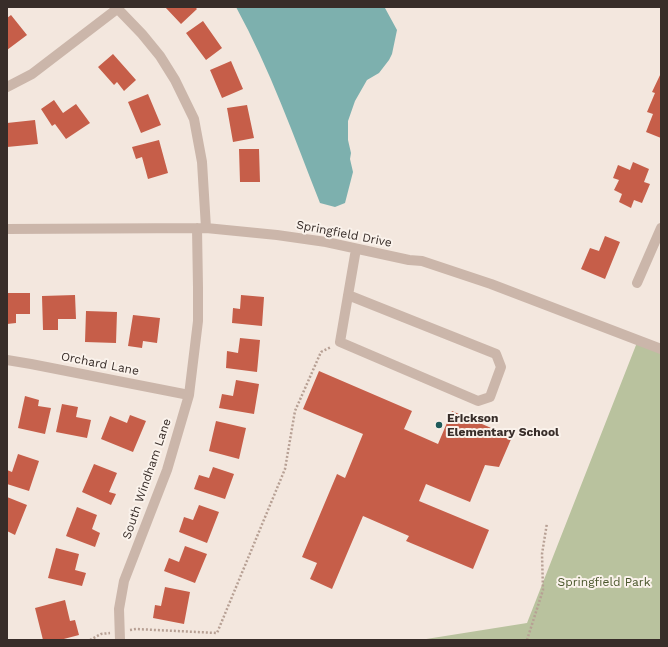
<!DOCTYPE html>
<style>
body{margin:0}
#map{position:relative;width:668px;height:647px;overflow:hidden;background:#f3e7de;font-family:"Work Sans",sans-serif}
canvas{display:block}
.frame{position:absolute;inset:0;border:8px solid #382d29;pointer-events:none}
</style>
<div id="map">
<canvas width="668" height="647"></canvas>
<div class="frame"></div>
</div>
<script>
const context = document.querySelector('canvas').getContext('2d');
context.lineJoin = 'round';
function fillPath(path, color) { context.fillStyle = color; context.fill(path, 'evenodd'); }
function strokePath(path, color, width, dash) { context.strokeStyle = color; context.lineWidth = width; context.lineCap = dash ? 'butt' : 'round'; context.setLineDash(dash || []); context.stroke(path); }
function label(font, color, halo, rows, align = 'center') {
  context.font = font + ' "Work Sans",sans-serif'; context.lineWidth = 4; context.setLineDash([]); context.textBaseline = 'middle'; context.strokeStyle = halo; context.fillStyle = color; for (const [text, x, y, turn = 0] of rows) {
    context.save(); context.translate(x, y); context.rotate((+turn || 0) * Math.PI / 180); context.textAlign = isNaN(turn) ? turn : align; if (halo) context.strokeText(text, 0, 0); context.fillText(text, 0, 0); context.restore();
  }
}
fillPath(new Path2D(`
 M638,340L661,346V640H420L527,623Z`), '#b9c29e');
fillPath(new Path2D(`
 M236,7H383L385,8L397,30L392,54L389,60L379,73L367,80L355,101L348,121V140L351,153L350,159L353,172L345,203L335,207L320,203C294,137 270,69 236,7Z`), '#7db0ae');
fillPath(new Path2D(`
 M165,7H195L197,9L181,24Z
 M11,15L27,35L7,50V18Z
 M203,21L222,48L206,60L186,33Z
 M113,54L136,80L124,91L117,82L114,85L98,67Z
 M231,61L243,89L222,98L210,70Z
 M661,73V138L646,132L653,114L647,112L655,93L652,92Z
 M148,94L161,125L141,133L128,102Z
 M54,100L63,113L76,104L90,123L66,139L55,124L52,126L41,109Z
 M247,105L254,138L233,142L227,108Z
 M35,120L38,144L7,147V123Z
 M159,140L168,173L148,179L142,157L136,159L132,147Z
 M239,149H259L260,182H240Z
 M633,162L649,169L644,182L650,184L642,203L634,200L631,208L619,202L622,194L614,190L619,180L613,178L618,165L630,170Z
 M605,236L620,242L605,279L581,269L590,248L599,251Z
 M7,293H30V314H16V323L7,324Z
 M75,295L76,319H58V330H43L42,296Z
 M241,295L264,297L262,326L232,323L233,308L240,309Z
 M86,311L117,312L116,343L85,342Z
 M133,315L160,318L157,343L143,341L142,348L128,346Z
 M240,338L260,340L257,372L226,368L227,351L238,353Z
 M319,371L412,411L404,429L438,444L452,411L512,437L499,467L485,465L470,502L426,484L419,501L489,530L473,569L406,541L409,536L363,516L332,589L310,579L317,563L302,557L337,474L345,478L363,434L303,409Z
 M236,380L259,384L254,414L219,408L222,394L233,396Z
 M25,396L39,400L38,406L51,408L45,434L18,428Z
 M62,404L78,407L76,417L91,420L87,438L56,432Z
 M130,415L146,421L133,452L101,439L110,416L127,423Z
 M216,421L246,428L239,459L209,451Z
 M18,454L39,461L29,491L7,484V470L12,472Z
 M94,464L117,473L109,492L116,494L111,505L82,492Z
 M213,467L234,474L225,499L194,489L199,475L209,478Z
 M7,497L27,505L15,535L7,531Z
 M199,505L219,512L207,543L179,532L184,517L193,520Z
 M77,507L97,515L92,529L100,533L95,547L66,536Z
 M185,546L207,554L195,583L164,571L169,558L179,562Z
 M56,548L79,554L75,570L86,573L82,586L48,578Z
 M165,587L190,592L184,624L153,618L155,605L161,606Z
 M65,600L70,621L75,620L79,635L60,640H43L35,608Z`), '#c65e49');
strokePath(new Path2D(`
 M130,630L136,629L217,633L285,469L295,411L321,352L331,347
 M90,640L101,634L110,633
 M527,640L543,590L542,554L547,523`), '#b7a094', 2.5, [2, 2]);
strokePath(new Path2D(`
 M116,7L142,34L160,56L175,80L194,119L202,162L206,228
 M7,87L32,74L117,9
 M7,229L206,228L277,235L326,242L409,260L422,261L491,284L661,349
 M637,283L661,228
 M348,295L496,354L501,367L490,397L478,401L340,342L356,249
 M7,360L31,364L189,395
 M120,640L119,609L124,581L167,470L189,395L198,321V288L197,228`), '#cbb6aa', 10);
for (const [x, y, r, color] of [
 [439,425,4,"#1f5a59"]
]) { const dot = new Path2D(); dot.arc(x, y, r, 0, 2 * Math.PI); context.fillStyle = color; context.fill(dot); strokePath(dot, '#faf2eb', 1.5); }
label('12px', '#382d29', '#faf2eb', [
 ["Springfield Drive",344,234,11],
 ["Orchard Lane",100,364,11],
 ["South Windham Lane",147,479,-71]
]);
label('bold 12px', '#382d29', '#faf2eb', [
 ["Erickson",447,418],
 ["Elementary School",447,432]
], 'left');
label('12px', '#4b572d', '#faf2eb', [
 ["Springfield Park",604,582]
]);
</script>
